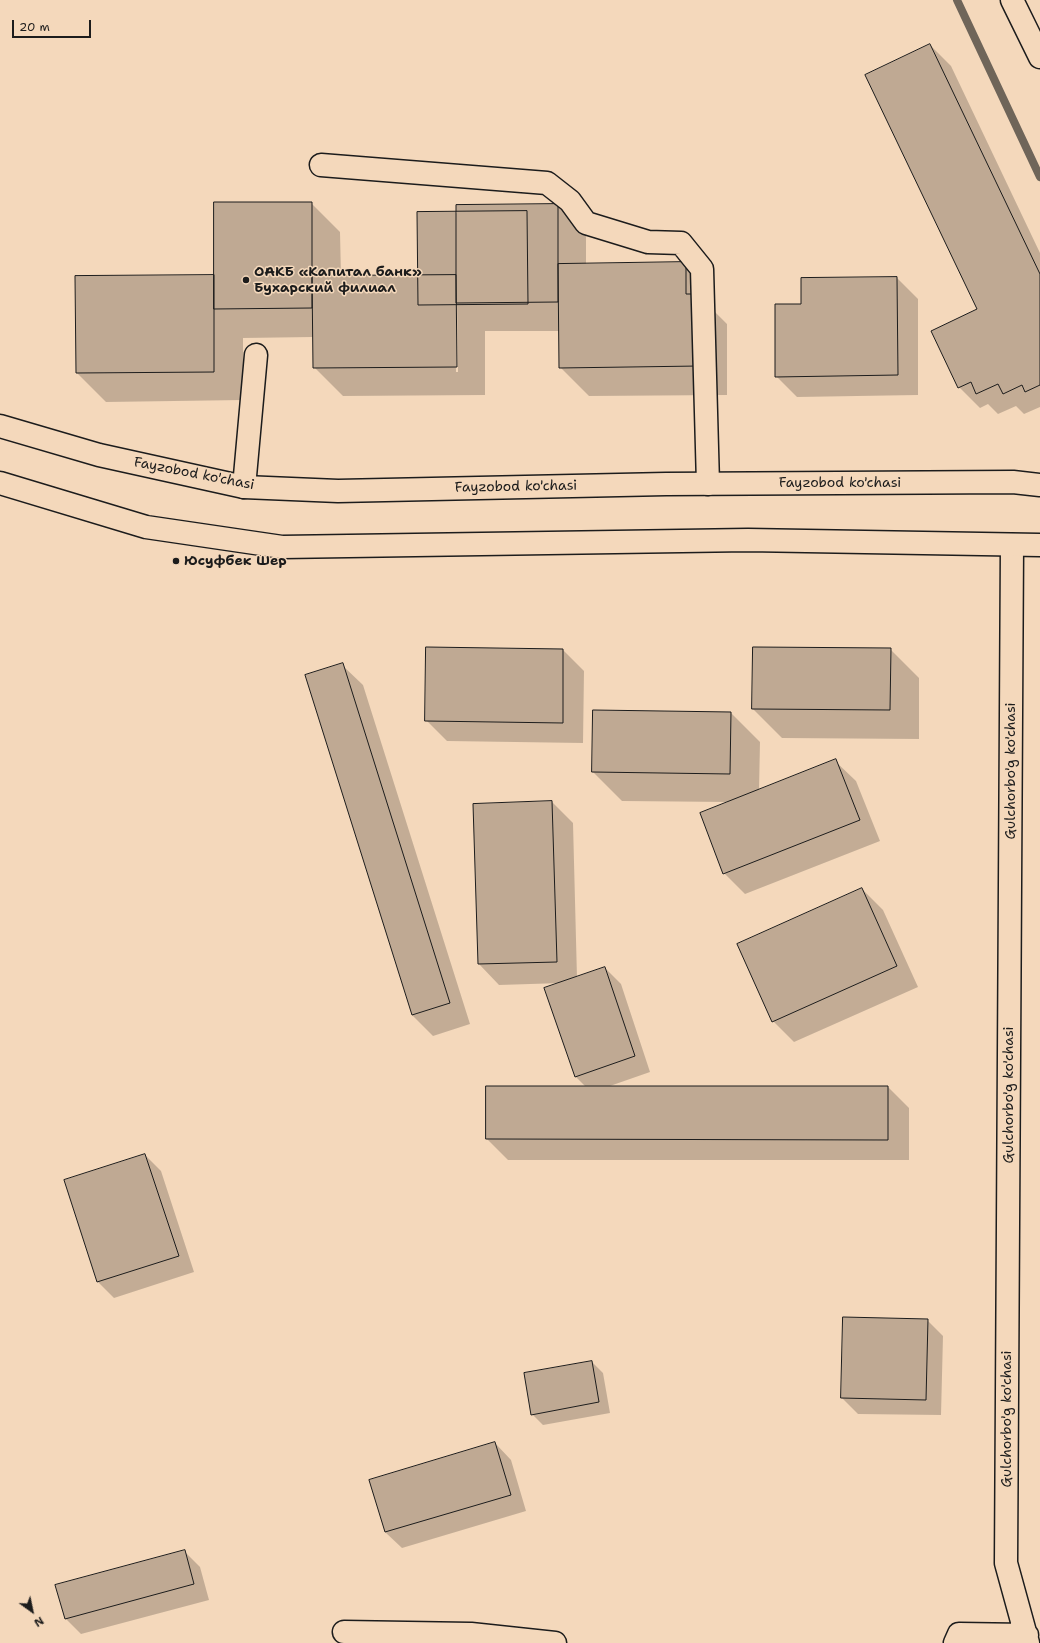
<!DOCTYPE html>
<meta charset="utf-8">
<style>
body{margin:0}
#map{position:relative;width:1040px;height:1643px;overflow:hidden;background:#f4d8bb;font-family:"Shantell Sans",sans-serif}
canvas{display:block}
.north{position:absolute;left:12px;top:1591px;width:40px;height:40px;-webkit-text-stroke:3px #f4d8bb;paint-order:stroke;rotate:147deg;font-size:11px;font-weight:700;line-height:16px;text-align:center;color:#1c1c1c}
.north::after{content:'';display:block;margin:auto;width:14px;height:18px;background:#1c1c1c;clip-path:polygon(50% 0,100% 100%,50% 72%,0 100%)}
.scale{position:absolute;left:12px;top:20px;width:79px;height:18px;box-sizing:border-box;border:2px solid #1c1c1c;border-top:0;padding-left:5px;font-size:12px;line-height:14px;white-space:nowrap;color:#1c1c1c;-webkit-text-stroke:3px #f4d8bb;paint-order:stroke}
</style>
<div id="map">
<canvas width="1040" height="1643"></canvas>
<div class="north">N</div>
<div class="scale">20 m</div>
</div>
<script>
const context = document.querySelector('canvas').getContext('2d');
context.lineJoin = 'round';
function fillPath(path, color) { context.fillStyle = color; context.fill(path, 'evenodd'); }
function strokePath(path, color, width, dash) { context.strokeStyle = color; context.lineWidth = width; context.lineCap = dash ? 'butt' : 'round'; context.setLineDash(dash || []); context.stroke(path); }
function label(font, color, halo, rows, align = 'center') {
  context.font = font + ' "Shantell Sans",sans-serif'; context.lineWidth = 3; context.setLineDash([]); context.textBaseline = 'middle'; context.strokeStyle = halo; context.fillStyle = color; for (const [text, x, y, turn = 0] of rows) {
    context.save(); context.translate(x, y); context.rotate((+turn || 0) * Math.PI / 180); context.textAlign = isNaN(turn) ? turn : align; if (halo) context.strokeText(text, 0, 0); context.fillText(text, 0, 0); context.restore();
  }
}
fillPath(new Path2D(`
 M930,45L951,66L1040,253V407L1024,414L1016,406L998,414L988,404L980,408L959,387L978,309Z
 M311,203L340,232L341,277L418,276L457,212L557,205L586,235V264L686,263L715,292V312L727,324V395L589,396L560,367L559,331H485V395L343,396L314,367L313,337L243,338V400L106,402L77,373L215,276ZM455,304H457L458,372H456Z
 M897,278L918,299V395L797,397L776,376L802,305Z
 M427,648L563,650L584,671L583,743L447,741L426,720Z
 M890,649L919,678V739L782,738L753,709Z
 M342,665L363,685L470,1024L433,1036L412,1015Z
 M731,713L760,742L759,791L835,761L856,781L880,841L745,894L724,873L730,802L622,801L593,772Z
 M552,802L573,823L577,978L605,968L621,984L650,1072L607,1087H888L909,1108V1160H508L487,1139L586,1087L575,1076L562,983L499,985L479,964Z
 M862,889L883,910L918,987L794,1042L773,1021Z
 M145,1155L161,1171L194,1272L114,1298L98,1282L65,1181Z
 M927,1320L943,1336L941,1415L858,1414L842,1398Z
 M592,1362L603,1373L610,1413L543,1425L532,1414Z
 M495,1443L511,1460L526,1511L402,1548L385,1532L370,1481Z
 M184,1551L200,1567L209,1600L81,1634L65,1618Z`), '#0003');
strokePath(new Path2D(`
 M957,0L1040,177`), '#6f6559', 8);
const building = new Path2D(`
 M930,44L1040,274V385L1025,392L1022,385L1003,394L998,384L976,394L971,382L958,388L931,331L977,309L865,75Z
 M214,202H312V308L214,309Z
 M558,204V302L456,303V205Z
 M527,211L528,304L418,305L417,212Z
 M686,262V294H698L699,366L559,368L558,264Z
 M214,275V372L76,373L75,276Z
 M456,275L457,367L313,368L312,276Z
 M897,277L898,375L775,377V304H801V278Z
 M426,647L563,649V723L425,721Z
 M753,647L891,648L890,710L752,709Z
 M343,663L450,1003L412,1015L305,675Z
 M593,710L731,712L730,774L592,772Z
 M836,759L860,820L723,874L700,813Z
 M552,801L557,962L478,964L473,804Z
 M862,888L897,966L772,1022L737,944Z
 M605,967L635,1056L575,1077L544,988Z
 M486,1086H888V1140L486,1139Z
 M145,1154L179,1256L97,1282L64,1180Z
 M843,1317L928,1319L926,1400L841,1398Z
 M592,1361L599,1402L531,1415L524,1373Z
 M495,1442L511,1495L385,1532L369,1480Z
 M185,1550L194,1584L65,1619L55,1585Z`);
fillPath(building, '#bfa993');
strokePath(building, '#1c1c1c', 1);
const minor = new Path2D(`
 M321,165L547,183L570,201L586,223L648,242L681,243L702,269L708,484
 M244,487L256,355
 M1012,545L1006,1563L1028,1643
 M344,1632L471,1634L555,1643
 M955,1643L959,1634L1027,1635`);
const major = new Path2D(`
 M1012,0L1040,57
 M0,426L99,455L244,487L338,491L666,484L1013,482L1040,485
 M0,483L146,527L282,547L748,540L1040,545`);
strokePath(minor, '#1c1c1c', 25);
strokePath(major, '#1c1c1c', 25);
strokePath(minor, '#f4d8bb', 22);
strokePath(major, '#f4d8bb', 22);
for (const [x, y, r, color] of [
 [246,280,4,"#1c1c1c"],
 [176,561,4,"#1c1c1c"]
]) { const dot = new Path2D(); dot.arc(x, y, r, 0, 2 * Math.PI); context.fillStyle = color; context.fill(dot); strokePath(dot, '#f4d8bb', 1.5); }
label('bold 14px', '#1c1c1c', '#f4d8bb', [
 ["ОАКБ «Капитал банк»",254,272],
 ["Бухарский филиал",254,288],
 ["Юсуфбек Шер",184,561]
], 'left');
label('14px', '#1c1c1c', '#f4d8bb', [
 ["Fayzobod ko'chasi",194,474,11],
 ["Fayzobod ko'chasi",840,483],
 ["Fayzobod ko'chasi",516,487,-1],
 ["Gulchorbo'g ko'chasi",1011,771,-90],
 ["Gulchorbo'g ko'chasi",1009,1095,-90],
 ["Gulchorbo'g ko'chasi",1007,1419,-90]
]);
</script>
